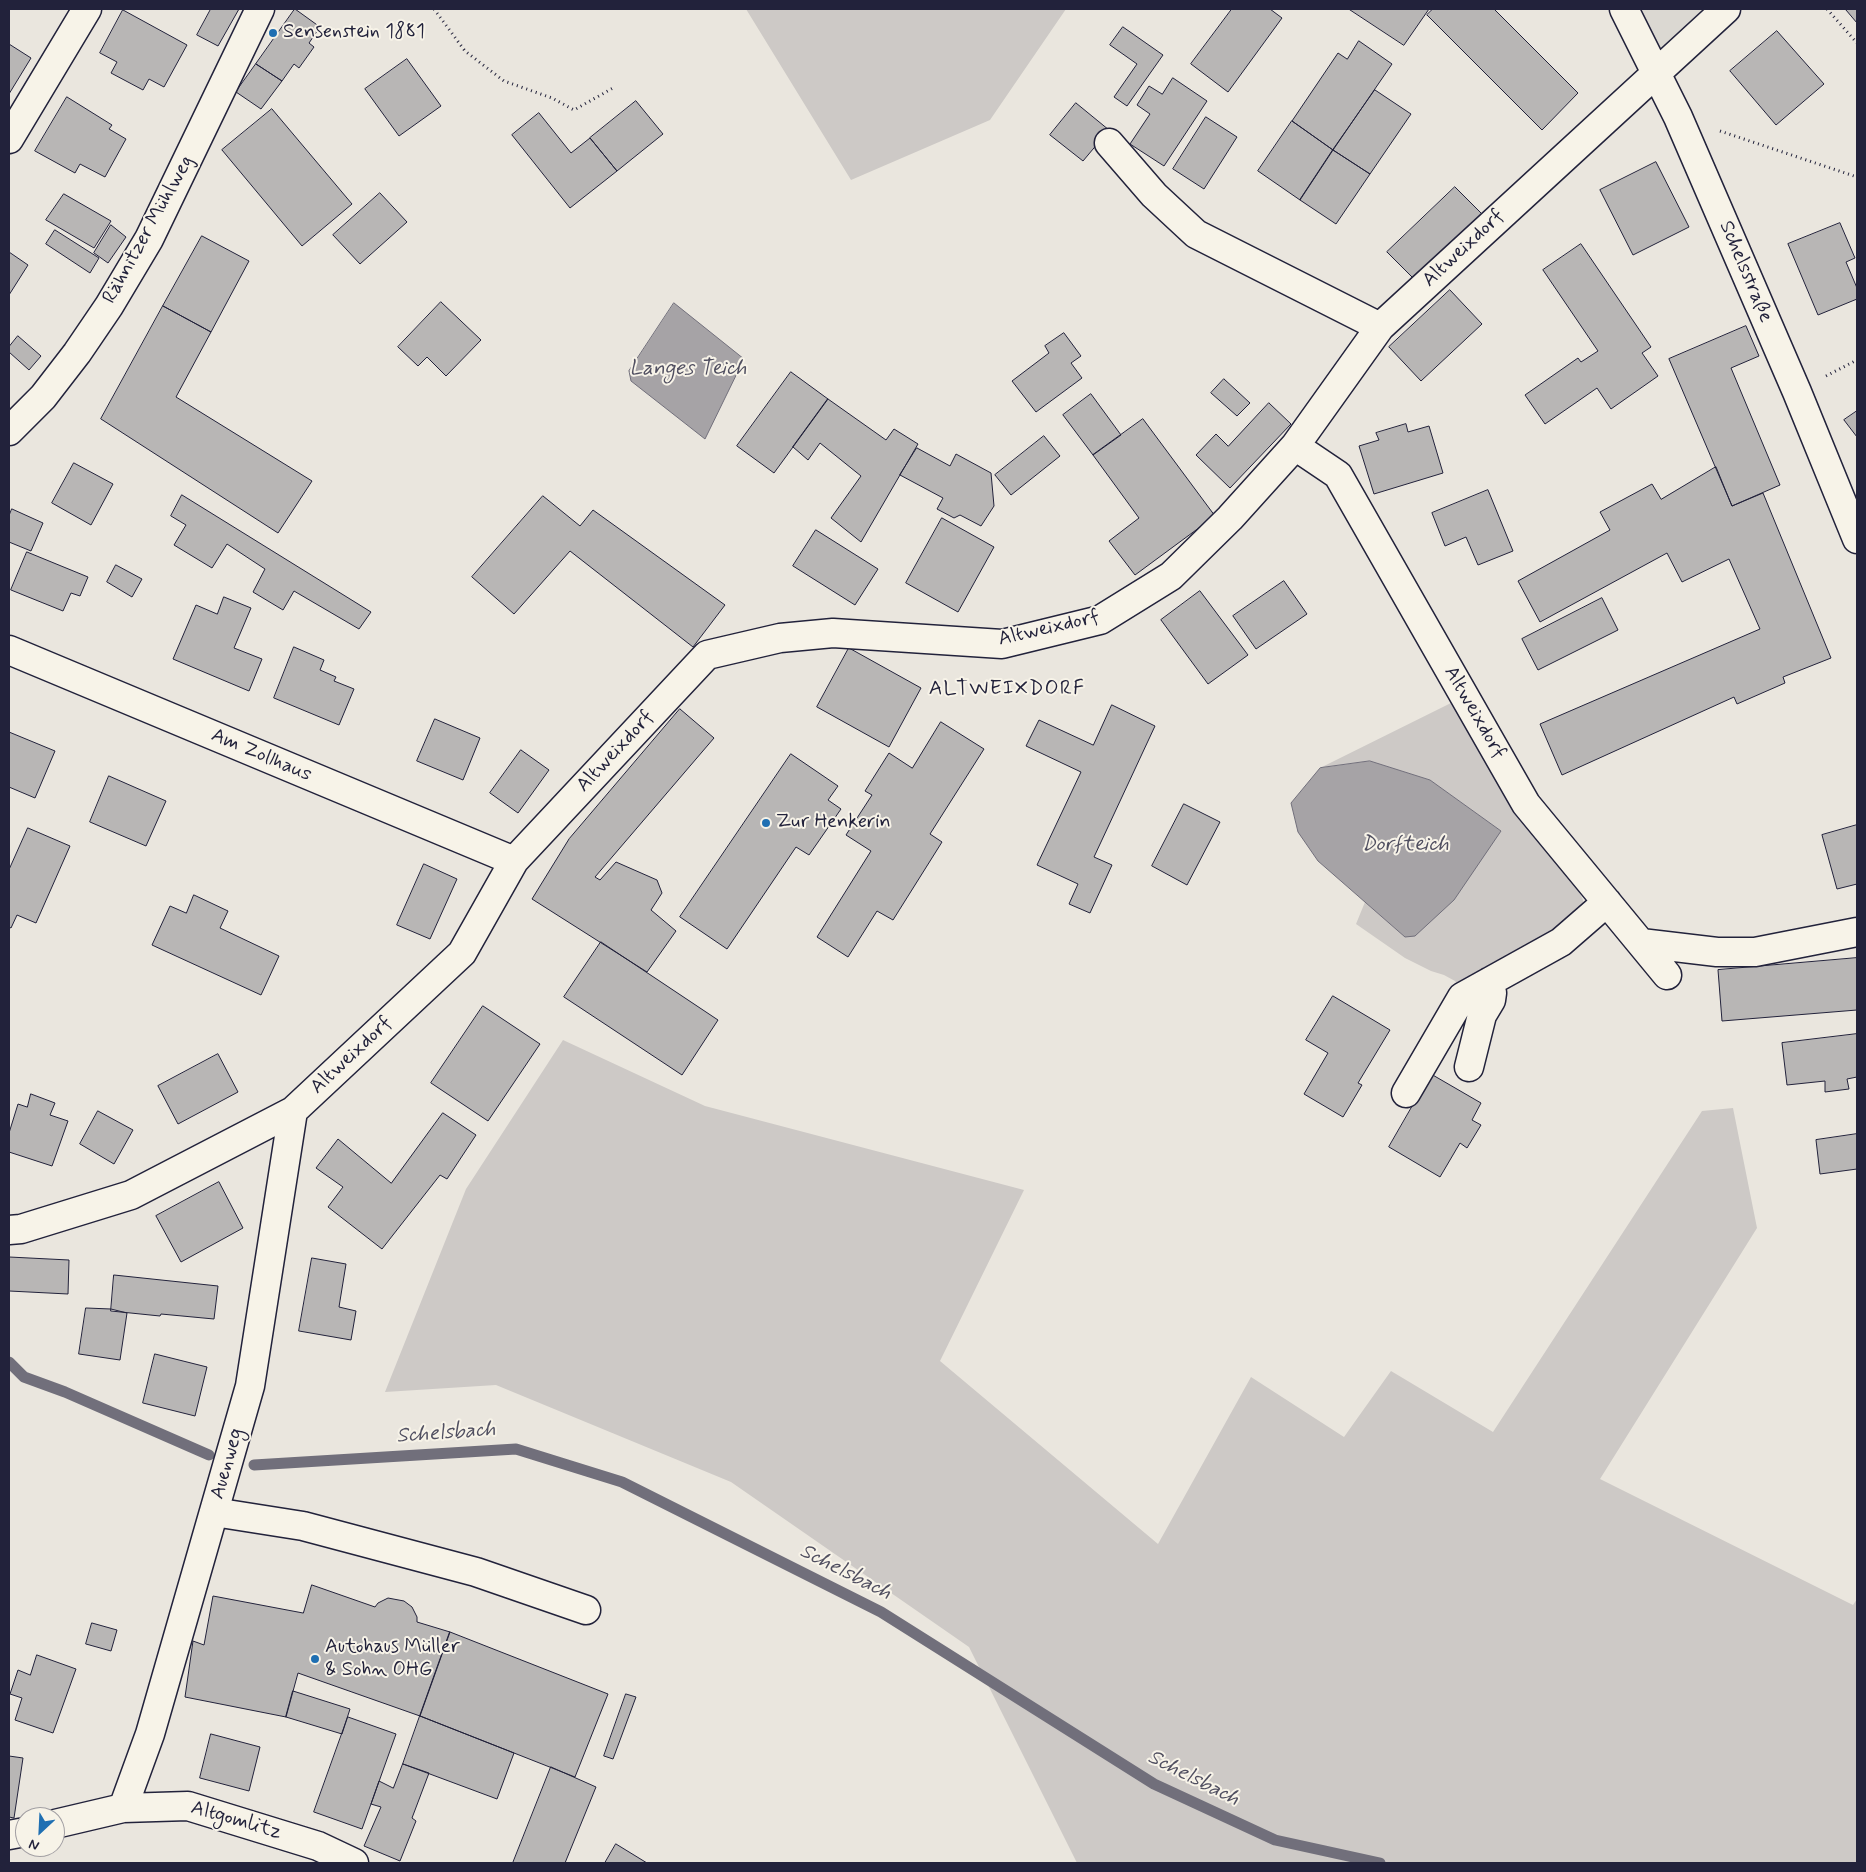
<!DOCTYPE html>
<meta charset="utf-8">
<style>
body{margin:0}
#map{position:relative;width:1866px;height:1872px;overflow:hidden;background:#eae6de;font-family:Mynerve,sans-serif}
canvas{display:block}
.frame{position:absolute;inset:0;border:10px solid #22223b;pointer-events:none}
.north{position:absolute;left:15px;top:1807px;width:50px;height:50px;box-sizing:border-box;background:#f7f3e8;border:1px solid #a29fa3;border-radius:50%;rotate:205deg;font-size:14px;font-weight:700;line-height:20px;text-align:center;color:#22223b}
.north::after{content:'';display:block;margin:auto;width:18px;height:22px;background:#1f6fb2;clip-path:polygon(50% 0,100% 100%,50% 72%,0 100%)}
</style>
<div id="map">
<canvas width="1866" height="1872"></canvas>
<div class="frame"></div>
<div class="north">N</div>
</div>
<script>
const context = document.querySelector('canvas').getContext('2d');
context.lineJoin = 'round';
function fillPath(path, color) { context.fillStyle = color; context.fill(path, 'evenodd'); }
function strokePath(path, color, width, dash) { context.strokeStyle = color; context.lineWidth = width; context.lineCap = dash ? 'butt' : 'round'; context.setLineDash(dash || []); context.stroke(path); }
function label(font, color, halo, rows, align = 'center') {
  context.font = font + ' Mynerve,sans-serif'; context.lineWidth = 4; context.setLineDash([]); context.textBaseline = 'middle'; context.strokeStyle = halo; context.fillStyle = color; for (const [text, x, y, turn = 0] of rows) {
    context.save(); context.translate(x, y); context.rotate((+turn || 0) * Math.PI / 180); context.textAlign = isNaN(turn) ? turn : align; if (halo) context.strokeText(text, 0, 0); context.fillText(text, 0, 0); context.restore();
  }
}
fillPath(new Path2D(`
 M1617,9H1726L1656,73Z`), '#dbd8d2');
fillPath(new Path2D(`
 M746,9H1066L990,120L851,180Z
 M1455,701L1577,887L1583,900L1582,913L1462,991L1455,981L1444,975L1431,971L1405,958L1356,924L1365,902L1405,937L1501,831L1430,780L1370,761L1320,768Z
 M563,1040L705,1106L1024,1190L940,1361L1158,1544L1251,1377L1344,1437L1391,1371L1493,1432L1702,1111L1733,1108L1757,1228L1600,1479L1853,1605L1857,1599V1863H1077L969,1647L731,1482L496,1385L385,1392L466,1189Z`), '#cdc9c6');
const water = new Path2D(`
 M674,303L744,359L705,439L631,381L629,371Z
 M1370,761L1430,780L1501,831L1454,900L1415,936L1405,937L1318,861L1298,832L1291,803L1320,768Z`);
fillPath(water, '#a6a3a6');
strokePath(water, '#716f7b', 1);
strokePath(new Path2D(`
 M9,1362L24,1377L65,1392L209,1455
 M254,1465L516,1449L622,1482L881,1612L1154,1784L1275,1840L1380,1863`), '#716f7b', 11);
const building = new Path2D(`
 M211,9H239L218,46L197,35Z
 M295,9L320,27L309,43L314,47L299,68L294,64L282,81L256,64Z
 M1232,9H1270L1282,18L1228,92L1191,64Z
 M1349,9H1429L1404,45Z
 M1433,9H1494L1578,93L1542,130L1427,15Z
 M1848,9H1857V23L1846,10Z
 M123,10L187,45L164,87L149,79L143,90L111,73L117,62L100,53Z
 M1123,27L1163,55L1127,106L1114,97L1137,64L1110,45Z
 M1777,31L1824,84L1776,125L1730,71Z
 M1359,41L1392,64L1333,150L1292,121L1338,53L1347,59Z
 M9,44L31,58L9,94Z
 M407,59L441,106L399,136L365,89Z
 M256,64L282,81L261,109L236,92Z
 M1173,78L1207,101L1164,166L1130,144L1150,114L1137,105L1149,86L1162,94Z
 M1375,90L1411,114L1370,174L1333,150Z
 M67,97L112,125L109,129L126,139L105,177L80,164L75,173L35,151Z
 M636,101L663,134L617,171L590,138Z
 M1076,103L1109,130L1083,161L1050,135Z
 M272,109L352,204L302,246L222,150Z
 M539,113L571,153L590,138L617,171L570,208L512,135Z
 M1206,117L1237,137L1204,189L1173,169Z
 M1292,121L1333,150L1300,200L1258,171Z
 M1333,150L1370,174L1336,224L1300,200Z
 M1656,162L1689,227L1633,255L1600,190Z
 M1455,187L1486,218L1418,283L1387,252Z
 M380,193L407,222L360,264L333,235Z
 M64,194L111,221L94,248L46,220Z
 M1840,223L1855,258L1846,262L1857,288V299L1818,315L1788,244Z
 M111,225L126,237L108,263L94,253Z
 M55,230L99,258L90,273L46,244Z
 M202,236L249,261L211,332L163,306Z
 M1581,244L1651,347L1642,353L1658,376L1611,409L1597,388L1545,424L1525,395L1578,358L1581,362L1598,351L1543,270Z
 M9,252L28,265L9,295Z
 M1450,290L1482,324L1421,381L1389,347Z
 M441,302L481,340L446,376L427,357L418,366L398,347Z
 M163,306L211,332L176,397L312,481L278,533L101,419Z
 M1746,326L1759,356L1731,368L1780,485L1732,506L1669,359Z
 M1064,333L1081,356L1071,363L1082,378L1036,412L1012,381L1049,353L1045,346Z
 M18,336L41,356L29,370L9,352V347Z
 M791,372L828,399L774,473L737,446Z
 M1224,379L1250,403L1237,416L1211,393Z
 M1091,394L1121,435L1093,455L1063,415Z
 M828,399L886,440L894,429L918,444L861,542L831,518L861,476L820,443L808,460L793,447Z
 M1269,403L1291,424L1230,488L1196,455L1216,434L1228,446Z
 M1857,411V437L1844,420Z
 M1143,419L1215,516L1135,575L1109,541L1139,518L1093,455Z
 M1406,424L1408,432L1429,426L1443,473L1374,494L1359,446L1379,440L1376,433Z
 M1044,436L1060,456L1011,495L995,475Z
 M917,448L950,466L956,454L991,473L994,506L981,526L960,515L954,518L937,509L943,498L900,475Z
 M74,463L113,484L91,525L52,503Z
 M1716,467L1732,506L1763,493L1831,658L1783,677L1785,683L1737,704L1734,697L1562,775L1540,724L1760,629L1729,559L1682,582L1667,553L1540,622L1518,581L1610,530L1600,512L1652,484L1661,499Z
 M1488,490L1513,551L1478,565L1466,537L1445,546L1432,513Z
 M182,495L371,612L359,629L294,591L283,610L253,592L265,569L227,544L212,568L174,545L186,525L171,516Z
 M543,496L580,526L593,510L725,605L693,647L570,551L514,614L472,577Z
 M12,509L43,523L31,551L9,542V516Z
 M942,518L994,547L958,612L906,583Z
 M816,530L878,569L855,605L793,566Z
 M27,552L88,577L80,596L71,593L63,611L11,590Z
 M116,565L142,579L132,597L107,582Z
 M1284,581L1307,614L1256,649L1233,616Z
 M1200,591L1248,655L1208,684L1161,620Z
 M224,597L251,608L234,648L262,659L249,691L173,659L196,605L217,614Z
 M1602,598L1618,630L1538,670L1522,639Z
 M294,647L324,660L320,670L336,677L334,681L354,689L339,725L274,698Z
 M849,648L921,688L889,747L817,707Z
 M1112,705L1155,726L1094,857L1112,865L1090,913L1069,904L1078,884L1037,865L1081,772L1026,746L1039,720L1093,745Z
 M680,709L714,738L595,877L600,880L616,862L657,880L662,893L651,910L676,931L647,972L532,899L569,839Z
 M435,719L480,738L463,780L417,761Z
 M941,722L984,749L930,834L942,842L893,920L877,911L848,957L817,937L871,851L846,835L872,795L865,791L889,753L912,768Z
 M9,732L55,751L35,798L9,787Z
 M521,750L549,770L518,813L490,793Z
 M791,754L838,786L828,800L841,809L809,855L796,847L727,949L680,917Z
 M109,776L166,801L146,846L90,822Z
 M1184,804L1220,822L1187,885L1152,866Z
 M1857,825V884L1837,889L1822,835Z
 M28,828L70,846L36,923L17,915L11,928L9,927V870Z
 M424,864L457,879L430,939L397,925Z
 M194,895L228,911L220,928L279,956L261,995L152,945L170,906L186,913Z
 M601,942L718,1020L682,1075L564,997Z
 M1857,958V1010L1722,1021L1718,970Z
 M1333,996L1390,1030L1358,1083L1362,1085L1343,1117L1304,1094L1328,1053L1306,1040Z
 M483,1006L540,1044L488,1121L431,1083Z
 M1857,1034V1077L1847,1079L1849,1089L1825,1092V1081L1787,1085L1782,1043Z
 M218,1054L238,1092L178,1124L158,1086Z
 M1431,1074L1481,1103L1472,1120L1481,1125L1467,1148L1460,1143L1440,1177L1389,1147Z
 M31,1094L55,1103L50,1115L68,1121L52,1166L9,1152V1133L18,1104L27,1107Z
 M98,1111L133,1130L114,1164L80,1144Z
 M443,1113L476,1135L447,1179L440,1175L382,1249L328,1207L343,1187L316,1168L338,1139L391,1183Z
 M1857,1134V1169L1820,1174L1816,1140Z
 M219,1182L243,1228L181,1262L156,1216Z
 M9,1257L69,1260L68,1294L9,1291Z
 M312,1258L346,1264L339,1307L356,1311L351,1340L299,1331Z
 M114,1275L218,1286L214,1319L161,1314L160,1316L111,1311Z
 M86,1308L111,1309L127,1313L120,1360L79,1354Z
 M155,1354L207,1367L195,1416L143,1403Z
 M312,1585L375,1607L378,1603L388,1598L404,1601L412,1607L417,1617V1622L450,1632L420,1716L298,1673L286,1717L185,1697L193,1641L204,1645L213,1596L303,1613Z
 M92,1623L117,1630L111,1651L86,1644Z
 M450,1632L608,1694L575,1777L420,1716Z
 M37,1655L76,1669L53,1733L15,1720L22,1698L10,1694L18,1670L30,1675Z
 M293,1691L350,1709L342,1734L286,1717Z
 M626,1694L636,1697L613,1759L604,1756Z
 M420,1716L514,1753L497,1799L403,1764Z
 M348,1717L396,1734L362,1829L314,1812Z
 M211,1734L260,1747L249,1791L200,1778Z
 M9,1756L23,1758L14,1818L9,1817Z
 M403,1764L429,1773L412,1818L416,1821L400,1861L364,1846L381,1807L371,1804L379,1781L393,1788Z
 M551,1767L596,1787L565,1863H513Z
 M616,1844L647,1863H605Z`);
fillPath(building, '#b8b6b5');
strokePath(building, '#22223b', 1);
const minor = new Path2D(`
 M1624,9L1678,117L1797,392L1857,539
 M9,139L87,9
 M1109,143L1154,195L1196,234L1380,327
 M9,431L43,397L77,353L109,306L149,239L260,9
 M1295,446L1338,475L1526,804L1667,975
 M9,650L514,861
 M1641,943L1717,952H1755L1857,932
 M1469,1067L1482,1015L1491,1000L1492,993L1489,982
 M1406,1093L1462,997L1561,942L1607,902
 M9,1230L21,1229L131,1195L293,1111L462,953L514,861L707,655L780,638L833,633L1002,644L1100,620L1171,576L1230,518L1295,446L1380,327L1726,9
 M214,1512L303,1526L476,1572L586,1610
 M123,1808L150,1734L250,1386L293,1111
 M55,1824L123,1808L188,1806L318,1846L354,1863
 M9,1835L25,1832`);
strokePath(minor, '#22223b', 31);
strokePath(new Path2D(`
 M434,9L465,51L504,81L552,98L574,110L613,88
 M1827,9L1857,43
 M1720,131L1857,177
 M1826,376L1857,360`), '#22223b', 3, [1, 4]);
strokePath(minor, '#f7f3e8', 28);
for (const [x, y, r, color] of [
 [273,33,5,"#1f6fb2"],
 [766,823,5,"#1f6fb2"],
 [315,1659,5,"#1f6fb2"]
]) { const dot = new Path2D(); dot.arc(x, y, r, 0, 2 * Math.PI); context.fillStyle = color; context.fill(dot); strokePath(dot, '#f7f3e8', 2); }
label('20px', '#22223b', '#f7f3e8', [
 ["Sensenstein 1881",283,33],
 ["Zur Henkerin",776,823],
 ["Autohaus Müller",325,1648],
 ["& Sohn OHG",325,1671]
], 'left');
label('20px', '#22223b', '#f7f3e8', [
 ["Rähnitzer Mühlweg",149,230,-61],
 ["Altweixdorf",1464,249,-43],
 ["Schelsstraße",1745,272,67],
 ["Altweixdorf",1049,629,-13],
 ["Altweixdorf",1474,713,60],
 ["Altweixdorf",616,752,-47],
 ["Am Zollhaus",261,756,23],
 ["Altweixdorf",352,1056,-43],
 ["Auenweg",228,1464,-74],
 ["Altgomlitz",236,1821,16]
]);
label('italic 21px', '#504f60', '#f7f3e8', [
 ["Langes Teich",688,370],
 ["Dorfteich",1405,846],
 ["Schelsbach",446,1434,-4],
 ["Schelsbach",845,1573,27],
 ["Schelsbach",1193,1779,27]
]);
context.letterSpacing = '1px';
label('21px', '#22223b', '#f7f3e8', [
 ["ALTWEIXDORF",1007,690]
]);
context.letterSpacing = '0px';
</script>
